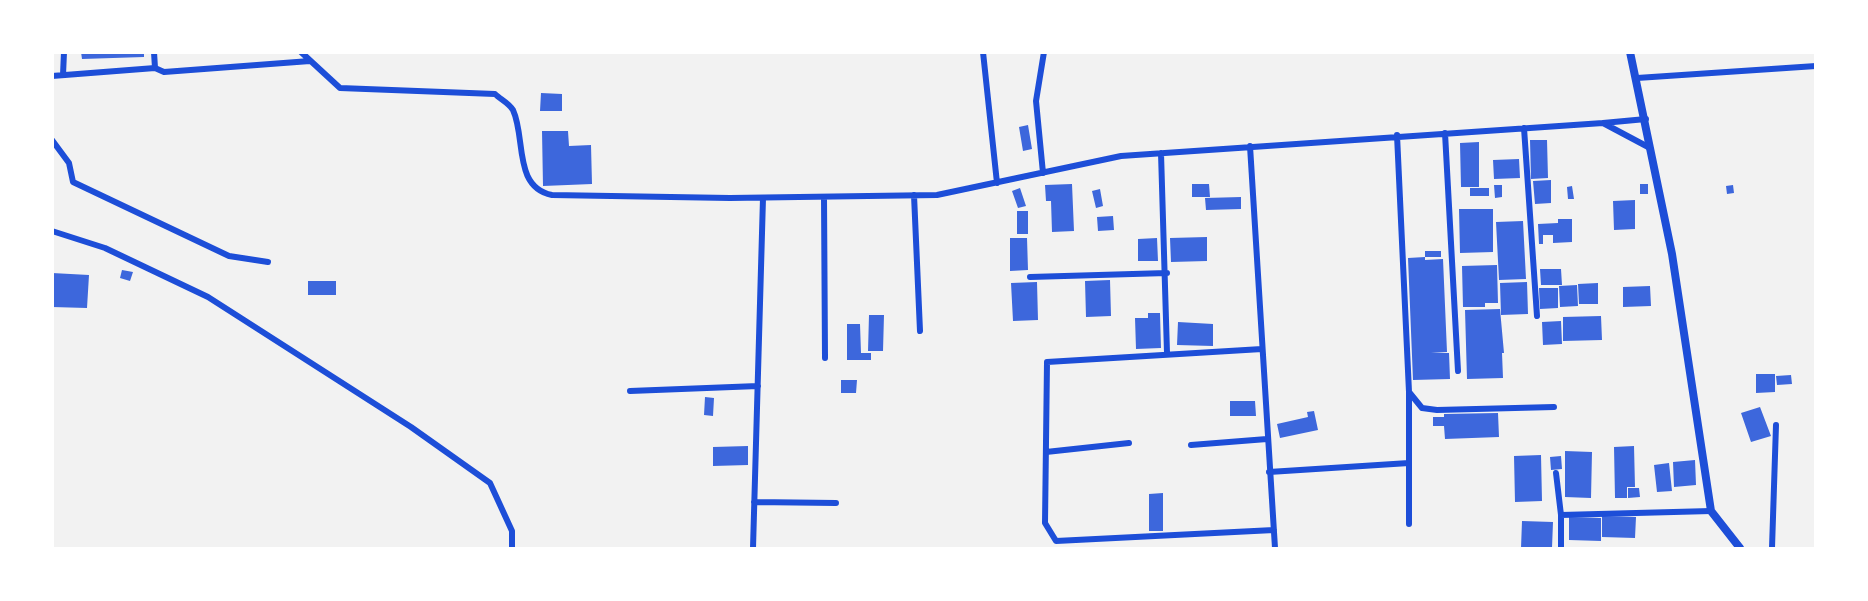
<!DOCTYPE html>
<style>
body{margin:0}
#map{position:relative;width:1868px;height:601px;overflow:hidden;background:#f2f2f2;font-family:Helvetica,sans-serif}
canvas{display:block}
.frame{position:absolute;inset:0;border:54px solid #fff;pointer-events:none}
</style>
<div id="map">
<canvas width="1868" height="601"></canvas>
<div class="frame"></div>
</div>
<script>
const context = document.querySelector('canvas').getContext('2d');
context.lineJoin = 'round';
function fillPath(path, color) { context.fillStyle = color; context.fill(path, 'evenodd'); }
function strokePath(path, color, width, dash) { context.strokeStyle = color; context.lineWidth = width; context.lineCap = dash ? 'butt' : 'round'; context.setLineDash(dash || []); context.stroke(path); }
fillPath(new Path2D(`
 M81,52H144V57L82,59Z
 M541,93L562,94V111H540Z
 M1028,125L1032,149L1023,151L1019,127Z
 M542,131H568L569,146L591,145L592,184L543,186Z
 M1530,140H1547L1548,178L1531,179Z
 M1479,142V187H1461L1460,143Z
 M1519,159L1520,178L1494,179L1493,160Z
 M1551,180V203L1535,204L1533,181Z
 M1072,184L1074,231L1052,232L1051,201H1046L1045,185Z
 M1192,184H1209L1210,197H1192Z
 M1640,184H1648V194H1640Z
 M1494,185H1502V197L1495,198Z
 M1733,185L1734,193L1727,194L1726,186Z
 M1572,186L1574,199H1568L1567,187Z
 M1020,188L1026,206L1018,208L1012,191Z
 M1470,188H1489V196H1470Z
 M1100,189L1103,206L1096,208L1092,191Z
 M1241,197V209L1206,210L1205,198Z
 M1635,200V229L1614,230L1613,201Z
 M1459,209H1493V252L1460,253Z
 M1017,211H1028V234H1017Z
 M1113,216L1114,230L1098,231L1097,217Z
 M1558,219H1572V242L1553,243V235H1543V244H1539L1538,224L1558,223Z
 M1523,221L1526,279L1499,280L1496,222Z
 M1207,237V261L1171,262L1170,238Z
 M1010,238H1027L1028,270L1010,271Z
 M1157,238L1158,261H1138V239Z
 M1425,251H1441V257H1425Z
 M1425,257V260L1443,259L1447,352L1431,353H1449L1450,379L1413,380L1408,258Z
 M1497,265L1498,303H1485V307H1463L1462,266Z
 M1540,269H1561L1562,285H1541Z
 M122,270L133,272L130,281L120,278Z
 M52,273L89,275L87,308L52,307Z
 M1110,280L1111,316L1086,317L1085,281Z
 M308,281H336V295H308Z
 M1037,282L1038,320L1013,321L1011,283Z
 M1527,282L1528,314L1501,315L1500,283Z
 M1598,283V304H1579L1578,284Z
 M1577,285L1578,306L1560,307L1559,286Z
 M1650,286L1651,306L1623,307V287Z
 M1539,288H1558V308L1540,309Z
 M1500,309L1504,353H1502L1503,378L1467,379L1465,310Z
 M1148,313H1160L1161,348L1136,349L1135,318H1148Z
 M869,315H884L883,351H868Z
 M1601,316L1602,340L1563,341V317Z
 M1561,321L1562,344L1543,345L1542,322Z
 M1178,322L1213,324V346L1177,345Z
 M847,324H860L861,353H871V360H847Z
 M1756,374H1775V392L1756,393Z
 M1791,375L1792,384L1777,385L1776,376Z
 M841,380H857L856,393H841Z
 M705,397L714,398L713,416L704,415Z
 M1230,401H1255L1256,416H1230Z
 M1760,407L1771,436L1751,442L1741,413Z
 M1314,411L1318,430L1280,438L1277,424L1308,417L1307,412Z
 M1498,413L1499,437L1445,439L1444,426H1433V417H1444V414Z
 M748,446V465L713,466V447Z
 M1634,446L1635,487H1627V498H1615L1614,447Z
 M1565,451L1592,452L1591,498L1565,497Z
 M1541,455L1542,501L1515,502L1514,456Z
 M1561,456L1562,469L1551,470L1550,457Z
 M1695,460L1696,485L1674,487L1673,462Z
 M1669,463L1672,491L1657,492L1654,465Z
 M1628,488H1639L1640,497L1628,498Z
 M1163,493V531H1149V494Z
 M1602,516L1636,517L1635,538L1602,537Z
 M1569,517L1601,518V541L1569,540Z
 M1522,521L1553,522L1552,548H1521Z`), '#3d67dc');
strokePath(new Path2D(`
 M154,52L155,68
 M301,52L340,88L495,94C500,99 509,103 513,110C526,138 513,187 552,195L730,198L937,195L1121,156L1603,123L1650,148
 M983,52L997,183
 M63,75L64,52
 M52,76L155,68L164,72L310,61
 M1637,78L1816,66
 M1603,123L1646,119
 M1524,128L1537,316
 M1445,133L1458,371
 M1397,135L1409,392L1422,408L1437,410L1554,407
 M52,140L69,163L73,182L229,256L268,262
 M1250,146L1275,548
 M1161,153L1167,353
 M1043,173L1036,101L1044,52
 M914,195L920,331
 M824,197L825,358
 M52,231L105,248L208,297L411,427L490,483L512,531V548
 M1030,277L1167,273
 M1262,349L1047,362L1045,523L1056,541L1274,530
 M630,391L758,386
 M1191,445L1267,439
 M1046,452L1129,443
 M1269,472L1409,463
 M1556,473L1561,515
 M754,502L836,503
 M1409,524V392
 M753,548L763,198
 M1561,548V515L1711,511
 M1772,548L1776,425`), '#1d4ed8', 6);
strokePath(new Path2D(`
 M1630,52L1672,254L1711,511L1740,548`), '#1d4ed8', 8);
</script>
